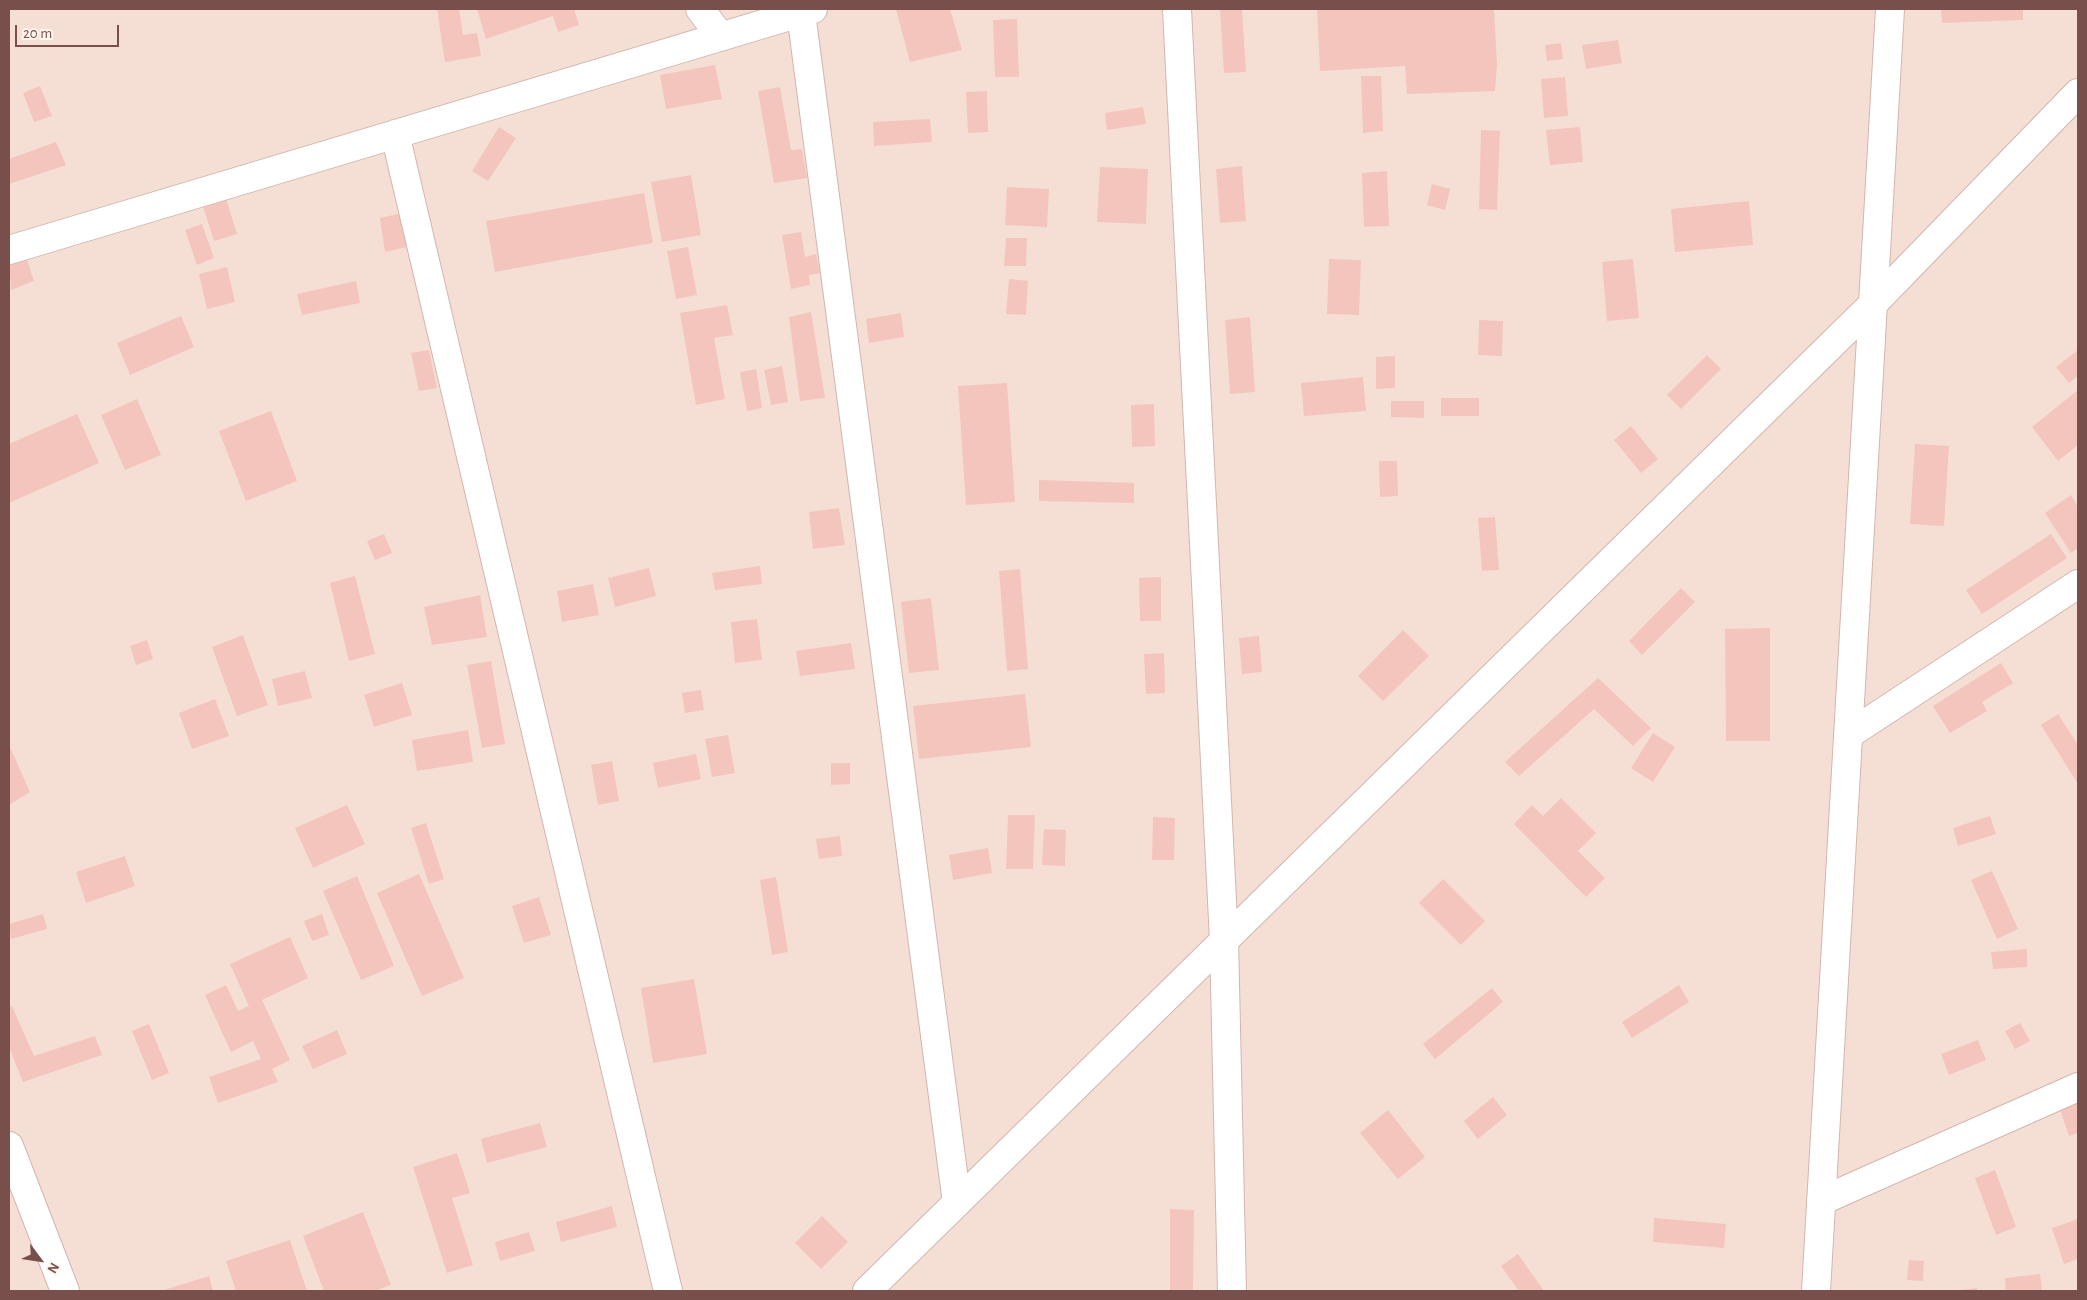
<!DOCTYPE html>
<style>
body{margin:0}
#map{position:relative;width:2087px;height:1300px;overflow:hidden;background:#fdefe7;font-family:"Alegreya Sans",sans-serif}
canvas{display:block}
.frame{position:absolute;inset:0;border:10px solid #784f4a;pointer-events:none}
.north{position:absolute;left:15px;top:1235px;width:50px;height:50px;-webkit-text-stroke:4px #fff4ee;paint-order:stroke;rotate:121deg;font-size:14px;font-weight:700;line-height:20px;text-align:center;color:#784f4a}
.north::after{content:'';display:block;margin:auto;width:18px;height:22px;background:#784f4a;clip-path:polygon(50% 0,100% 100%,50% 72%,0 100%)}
.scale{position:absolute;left:15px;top:25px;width:104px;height:22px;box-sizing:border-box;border:2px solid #784f4a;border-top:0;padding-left:6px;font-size:15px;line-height:18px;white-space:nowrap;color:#784f4a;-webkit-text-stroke:4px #fff4ee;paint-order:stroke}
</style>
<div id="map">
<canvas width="2087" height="1300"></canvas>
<div class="frame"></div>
<div class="north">N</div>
<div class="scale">20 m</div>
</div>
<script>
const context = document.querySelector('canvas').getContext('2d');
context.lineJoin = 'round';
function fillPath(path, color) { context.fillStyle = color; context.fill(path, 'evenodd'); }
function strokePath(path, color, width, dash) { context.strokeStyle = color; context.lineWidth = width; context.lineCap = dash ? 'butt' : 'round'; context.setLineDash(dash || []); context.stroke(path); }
fillPath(new Path2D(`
 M9,9H2078V1291H9Z`), '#f5dfd5');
fillPath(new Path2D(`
 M437,9H459L463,35L477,33L481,56L445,62Z
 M477,9H574L579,25L558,32L553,16L486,39Z
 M896,9H950L962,50L910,62Z
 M1220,9H1242L1246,72L1224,73Z
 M1317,9H1494L1497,65L1495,91L1407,94L1405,66L1320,71Z
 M1941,9H2023V20L1942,23Z
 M1017,19L1019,77H995L993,20Z
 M1618,40L1622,63L1586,69L1582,45Z
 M1561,43L1563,59L1547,61L1545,45Z
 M715,65L722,99L666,109L660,75Z
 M1361,76H1381L1383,131L1363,133Z
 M1565,77L1568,116L1544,118L1541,79Z
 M40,86L52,116L34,122L23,93Z
 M780,87L791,150L802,149L807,178L774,183L758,91Z
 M987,91L988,132L968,133L966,92Z
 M1143,107L1146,124L1107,130L1105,113Z
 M930,119L932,142L874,146L873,122Z
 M499,127L516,138L488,181L472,171Z
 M1580,127L1583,162L1550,165L1546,130Z
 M1481,130L1500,131L1497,210L1479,209Z
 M56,142L66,165L9,184V159Z
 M1242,166L1246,221L1220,223L1216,169Z
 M1100,167L1148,169L1146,224L1097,222Z
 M1387,171L1389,226L1364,227L1362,173Z
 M691,175L701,235L662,242L651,182Z
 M1432,184L1450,189L1445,210L1427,205Z
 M1007,187L1049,189L1047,227L1005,225Z
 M644,193L653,243L495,272L486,221Z
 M225,195L237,234L214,241L202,203Z
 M1749,201L1753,245L1675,252L1671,209Z
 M402,213L407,247L385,252L380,218Z
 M202,224L214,258L197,265L185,230Z
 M801,232L805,257L816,254L820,273L809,275L810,285L791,289L782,235Z
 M1006,238H1027L1026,266H1004Z
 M688,247L697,295L676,299L667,251Z
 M25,254L34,281L11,290L9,260Z
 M1329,259L1361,260L1359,315L1327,314Z
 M1633,259L1639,318L1607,321L1602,262Z
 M227,267L235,302L207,309L199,274Z
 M1009,279L1028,281L1026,315L1006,314Z
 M356,281L360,303L302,315L297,294Z
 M727,305L733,335L714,338L725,399L696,405L680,313Z
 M811,312L825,398L800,401L789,317Z
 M901,313L904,337L869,343L866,319Z
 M181,316L194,347L130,375L117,343Z
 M1250,317L1255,392L1230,394L1225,320Z
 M1479,320L1503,321L1502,356L1478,355Z
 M429,350L437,388L419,391L411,353Z
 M2078,350V376L2069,383L2056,367Z
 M1707,355L1721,369L1681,409L1667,395Z
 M1395,356V388L1376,389V357Z
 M782,366L788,402L771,405L764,370Z
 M756,369L762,408L747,411L740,372Z
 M1363,377L1366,411L1304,416L1301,383Z
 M1007,383L1015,502L966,505L958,386Z
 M2078,390V445L2058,461L2032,427Z
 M1441,398H1479V416H1441Z
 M137,399L161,455L125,470L101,415Z
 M1391,401H1424V418L1391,417Z
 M1154,404L1155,446L1132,447L1131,405Z
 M271,411L297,481L246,501L219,431Z
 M77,414L99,463L9,503V444Z
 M1631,426L1658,459L1641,473L1614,440Z
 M1915,444L1949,446L1944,526L1910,524Z
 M1379,461H1397L1398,496L1380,497Z
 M1039,480L1134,483V503L1039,501Z
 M2071,495L2078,507V548L2071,553L2045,513Z
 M839,508L845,545L813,549L809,512Z
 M1495,517L1499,570L1482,571L1478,518Z
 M384,534L392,553L375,560L367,541Z
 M2051,534L2067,558L1982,614L1966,590Z
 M760,566L762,584L715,590L712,573Z
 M649,568L656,596L615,607L608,578Z
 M1020,569L1028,669L1007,671L999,571Z
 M355,576L375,654L349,661L330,583Z
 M1161,577V621H1140L1139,578Z
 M593,584L599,615L562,622L557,591Z
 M1681,588L1695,602L1642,655L1629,641Z
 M480,595L487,637L432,645L424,607Z
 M931,598L939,670L909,673L901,602Z
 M757,619L762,660L735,663L731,622Z
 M1770,628V741H1726L1725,629Z
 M1403,630L1429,656L1383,701L1358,676Z
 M243,635L268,705L237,716L212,647Z
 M1259,636L1262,672L1242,674L1239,638Z
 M147,640L153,659L136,665L130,646Z
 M851,643L855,669L800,676L796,651Z
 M1164,653L1165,693L1146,694L1144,654Z
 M491,661L505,744L482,748L467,665Z
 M2001,663L2013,683L1982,702L1987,711L1950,733L1933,706Z
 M305,671L312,698L278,706L272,679Z
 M1598,678L1651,728L1633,746L1594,709L1519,776L1505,762Z
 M402,683L412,715L374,727L364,695Z
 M701,690L704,710L685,713L682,693Z
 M1025,694L1031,747L919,759L913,706Z
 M215,699L229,736L192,749L179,713Z
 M2058,714L2078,745V784L2041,725Z
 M468,730L473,762L417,771L412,740Z
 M1653,733L1675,747L1653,782L1631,768Z
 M728,735L735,773L712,777L705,739Z
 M9,745L30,792L9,805Z
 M696,754L701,779L658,788L653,763Z
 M612,761L619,801L598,805L591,765Z
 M831,763H850V784L831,785Z
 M1561,798L1596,833L1578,851L1605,878L1586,897L1514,824L1532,805L1543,816Z
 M347,805L365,844L313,868L295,828Z
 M1008,815H1035L1033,869H1006Z
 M1990,816L1996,834L1958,846L1953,828Z
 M1153,817L1175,818L1174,860H1152Z
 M426,823L444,879L429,884L411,828Z
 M1044,829L1066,830L1065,866L1042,865Z
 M840,836L842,856L819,859L816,839Z
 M988,848L992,873L953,880L949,855Z
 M125,856L135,886L86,903L76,872Z
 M1992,871L2018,929L1997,939L1971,880Z
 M419,874L464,978L422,996L377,893Z
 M357,876L394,966L361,980L323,891Z
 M776,877L788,952L772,955L760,880Z
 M1443,879L1485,921L1461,945L1419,903Z
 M539,897L551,935L524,943L512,906Z
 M43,914L47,929L11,939L9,924Z
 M322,914L329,935L312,941L304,921Z
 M290,937L308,978L262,1000L290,1060L272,1069L278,1082L218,1103L209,1077L261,1059L253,1041L231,1052L205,995L226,985L238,1011L249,1006L230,964Z
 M2027,949V967L1993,969L1991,952Z
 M694,979L707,1054L653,1063L641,988Z
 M1679,985L1689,1002L1632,1038L1622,1022Z
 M1492,988L1503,1002L1435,1059L1423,1044Z
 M12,1006L34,1056L95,1036L102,1055L23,1082L9,1047V1008Z
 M2020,1023L2030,1041L2015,1049L2005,1031Z
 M149,1024L169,1073L152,1080L132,1031Z
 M337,1030L347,1054L313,1069L302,1046Z
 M1978,1040L1986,1060L1949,1075L1941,1054Z
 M2071,1082L2078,1103V1133L2069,1136L2053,1089Z
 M1493,1097L1507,1115L1478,1139L1464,1121Z
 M1388,1110L1425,1157L1398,1179L1360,1133Z
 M540,1123L547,1147L487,1163L481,1139Z
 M457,1153L470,1193L452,1198L473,1265L447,1273L413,1167Z
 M1995,1170L2016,1227L1996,1235L1975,1178Z
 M612,1206L617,1227L561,1242L556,1222Z
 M1170,1209L1194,1210L1193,1291H1170Z
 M363,1212L391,1285L375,1291H324L303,1236Z
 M822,1216L848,1242L821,1269L795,1243Z
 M1654,1218L1726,1224L1724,1248L1653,1242Z
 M2078,1219V1259L2064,1264L2052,1228Z
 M529,1232L535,1251L500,1261L495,1242Z
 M290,1240L307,1291H236L226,1261Z
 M1518,1254L1544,1291H1519L1501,1266Z
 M1909,1260L1924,1261L1923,1281L1907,1280Z
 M2040,1274L2042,1291H2006L2005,1278Z
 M209,1276L213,1291H165L164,1290Z
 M1977,1288L1978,1291H1961V1290Z`), '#f4c5bd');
const minor = new Path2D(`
 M700,9L721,37
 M1177,9L1224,940L1232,1291
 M801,13L957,1203
 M395,134L668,1291
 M9,250L813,9
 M1848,735L2078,584
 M9,1146L65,1291
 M1821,1201L2078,1087
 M867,1291L1873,304L2078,93`);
const tertiary = new Path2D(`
 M1816,1291L1890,9`);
strokePath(minor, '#d2b6ae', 30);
strokePath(tertiary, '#d2b6ae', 30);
strokePath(minor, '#fff', 28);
strokePath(tertiary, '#fff', 28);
</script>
